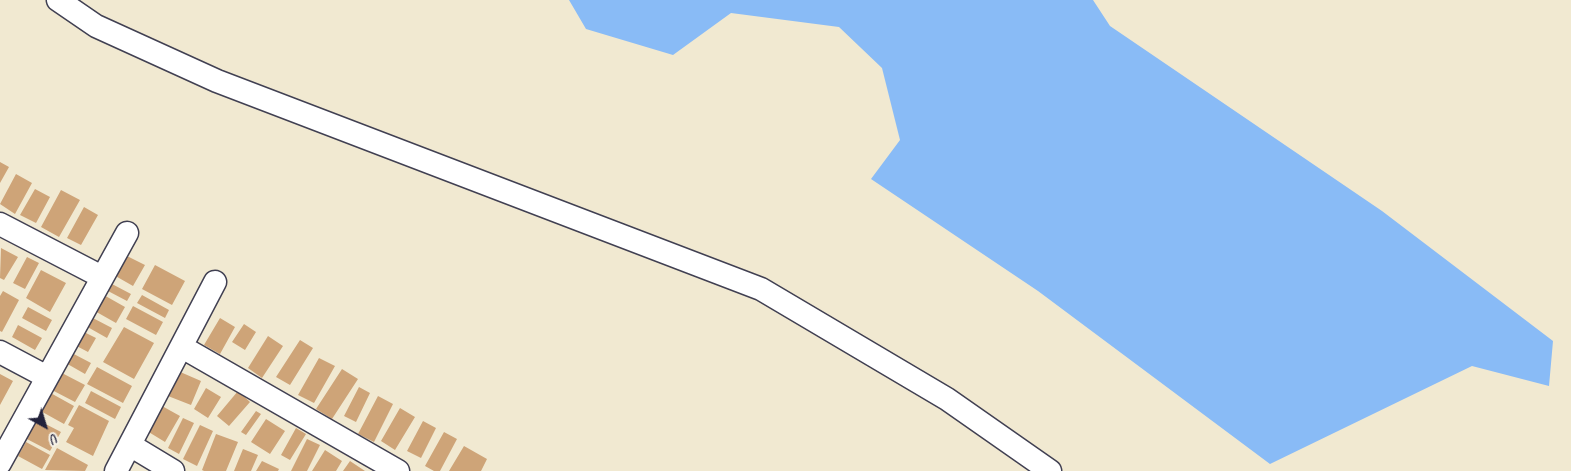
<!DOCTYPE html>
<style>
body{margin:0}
#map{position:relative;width:1571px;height:471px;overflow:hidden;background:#f1e9d1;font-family:Caveat,sans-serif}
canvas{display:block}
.north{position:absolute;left:20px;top:401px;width:50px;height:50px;-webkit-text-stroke:4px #f7f3e8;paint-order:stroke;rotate:141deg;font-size:14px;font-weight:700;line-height:20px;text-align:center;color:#22223b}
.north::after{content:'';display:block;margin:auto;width:18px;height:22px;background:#22223b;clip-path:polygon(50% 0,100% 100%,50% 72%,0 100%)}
</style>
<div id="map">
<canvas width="1571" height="471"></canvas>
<div class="north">U</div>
</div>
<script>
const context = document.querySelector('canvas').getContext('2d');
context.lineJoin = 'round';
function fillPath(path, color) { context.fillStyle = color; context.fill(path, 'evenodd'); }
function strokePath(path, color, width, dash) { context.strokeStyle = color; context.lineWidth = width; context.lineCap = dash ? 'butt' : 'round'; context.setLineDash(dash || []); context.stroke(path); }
fillPath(new Path2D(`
 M569,0H1093L1110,26L1382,211L1553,341L1549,386L1472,366L1270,464L1038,291L871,179L900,140L882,68L839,27L731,13L673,55L586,29Z`), '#89bbf6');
fillPath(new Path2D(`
 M0,162L9,167L0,183Z
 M16,174L32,183L15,214L0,204Z
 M35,189L50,197L36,223L20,215Z
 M61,190L80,200L59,237L41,227Z
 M84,207L98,215L81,245L67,238Z
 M1,248L18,257L4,280L0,278Z
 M123,254L145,265L133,286L112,274Z
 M27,257L39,263L25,289L13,283Z
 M155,265L185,281L172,305L142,289Z
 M41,270L66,283L50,312L26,298Z
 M112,284L131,294L127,301L108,291Z
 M3,291L19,300L2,332L0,331V296Z
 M102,294L125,307L116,323L93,310Z
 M142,295L169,310L165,318L137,303Z
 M133,306L163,322L156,335L126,319Z
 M28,307L52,320L46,331L22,318Z
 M89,316L112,328L107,338L84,325Z
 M220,318L235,327L220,354L204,345Z
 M244,324L256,332L245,350L232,342Z
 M18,325L42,338L35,350L12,337Z
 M124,327L154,343L134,379L103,362Z
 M78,329L96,338L88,352L71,343Z
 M268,336L283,346L262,378L248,368Z
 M300,340L313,348L290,385L276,377Z
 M70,352L91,363L85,374L64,362Z
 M319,358L335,366L314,403L298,395Z
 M97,367L132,386L123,403L87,384Z
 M342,369L358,379L332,419L316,409Z
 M178,371L201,381L191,405L168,396Z
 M60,372L85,385L75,402L50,389Z
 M0,374L13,381L0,405Z
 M359,387L370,393L356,422L344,416Z
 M206,388L221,397L208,418L194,409Z
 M47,391L74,406L64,424L37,409Z
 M91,391L121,407L115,419L85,403Z
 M238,391L250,402L229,426L217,416Z
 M378,396L393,404L374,442L358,434Z
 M79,405L109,421L93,456L66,442L74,428L68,425Z
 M162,406L180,416L165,442L147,431Z
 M400,408L415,417L395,450L381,441Z
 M256,411L261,414L246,435L241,432Z
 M34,418L61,432L50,451L23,437Z
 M183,418L194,423L179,454L168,448Z
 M266,419L285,431L270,454L251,442Z
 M423,421L436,428L421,458L407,451Z
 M200,425L213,431L197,466L183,459Z
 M296,428L306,434L290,460L281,455Z
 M444,432L457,439L440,471H434L425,466Z
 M216,434L238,442L226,471H204L202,470Z
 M307,439L320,445L307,471H291Z
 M26,442L50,455L42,469L18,456Z
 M464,446L487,459L481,471H449Z
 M57,448L88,465L85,471L45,470Z
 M243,449L258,455L251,471H234Z
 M325,450L342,461L336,471H312Z
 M262,461L279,469L278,471H256Z
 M350,461L365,471H343Z`), '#cea478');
const minor = new Path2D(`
 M58,0L96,26L217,81L761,289L947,399L1050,471
 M0,224L102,277
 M182,347L398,471
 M0,352L47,377
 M130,445L173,471
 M0,463L127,233
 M116,471L215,282`);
strokePath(minor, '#414052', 25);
strokePath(minor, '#fff', 22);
</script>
